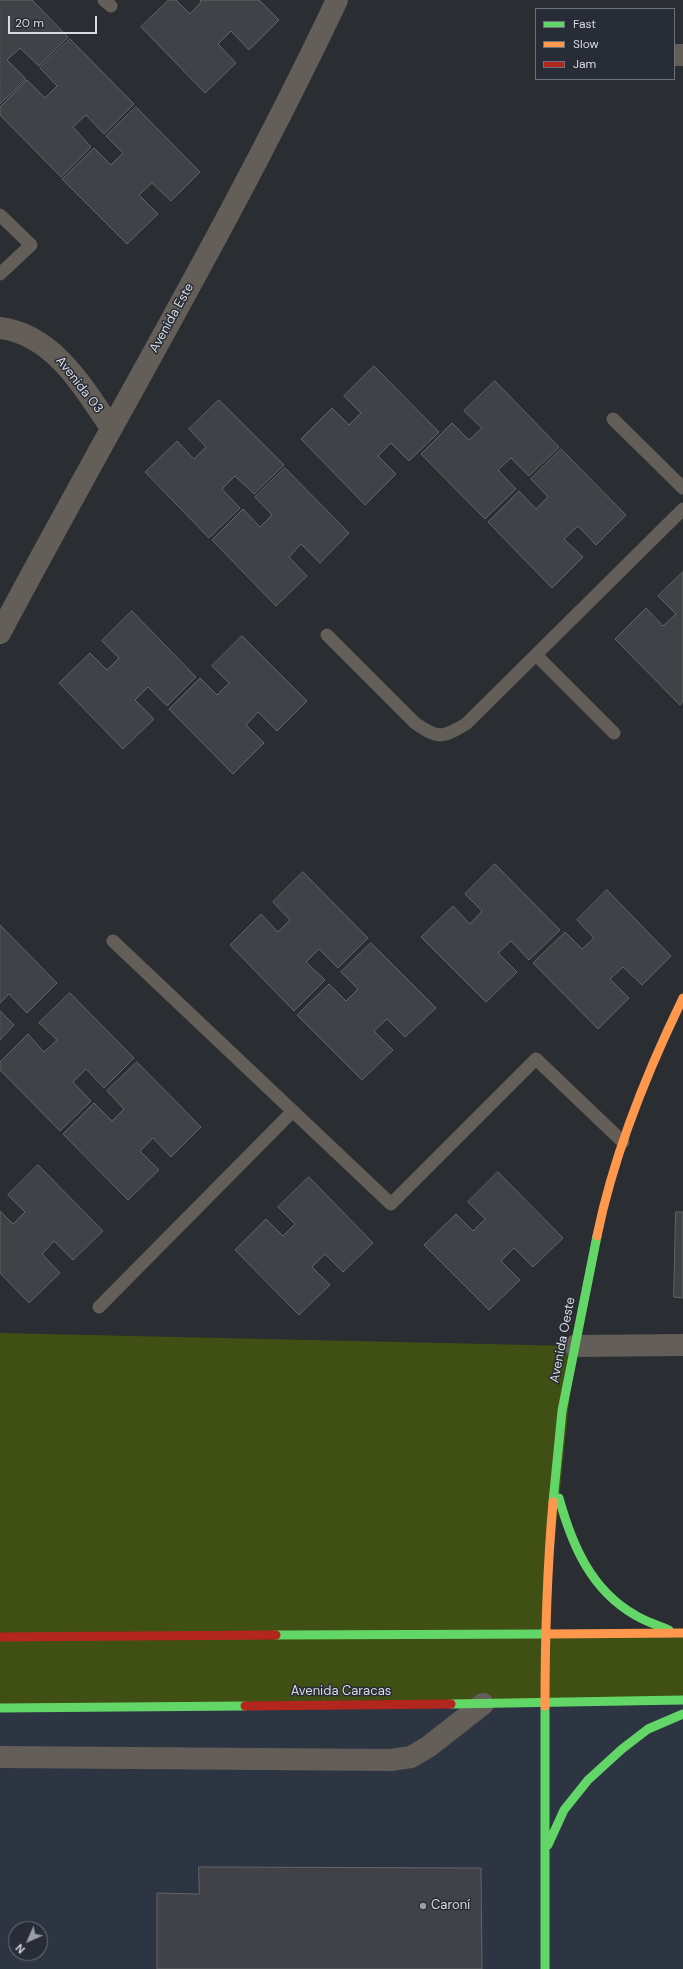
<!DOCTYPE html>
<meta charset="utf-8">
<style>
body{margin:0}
#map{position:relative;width:683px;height:1969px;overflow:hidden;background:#2a2d32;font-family:"DM Sans",sans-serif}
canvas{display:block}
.legend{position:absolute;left:535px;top:8px;width:140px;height:72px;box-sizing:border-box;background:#272c36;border:1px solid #6d727a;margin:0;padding:5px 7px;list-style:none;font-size:12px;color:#d7dae1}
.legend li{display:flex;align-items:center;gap:8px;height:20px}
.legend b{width:20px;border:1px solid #6d727a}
.north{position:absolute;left:8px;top:1921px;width:40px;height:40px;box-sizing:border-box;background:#272c36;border:1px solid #6d727a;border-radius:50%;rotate:225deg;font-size:11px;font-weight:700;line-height:16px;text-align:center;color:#d7dae1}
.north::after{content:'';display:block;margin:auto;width:14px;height:18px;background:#9a9da4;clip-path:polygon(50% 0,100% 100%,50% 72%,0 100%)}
.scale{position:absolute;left:8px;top:16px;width:89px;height:18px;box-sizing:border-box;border:2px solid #d7dae1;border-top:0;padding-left:5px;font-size:12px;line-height:14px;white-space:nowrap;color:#d7dae1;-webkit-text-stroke:3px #272c36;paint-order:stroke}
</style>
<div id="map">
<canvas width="683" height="1969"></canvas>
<ul class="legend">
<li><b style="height:5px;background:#63d668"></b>Fast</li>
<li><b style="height:5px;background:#ff974d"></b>Slow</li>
<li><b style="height:5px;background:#b3261e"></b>Jam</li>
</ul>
<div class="north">N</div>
<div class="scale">20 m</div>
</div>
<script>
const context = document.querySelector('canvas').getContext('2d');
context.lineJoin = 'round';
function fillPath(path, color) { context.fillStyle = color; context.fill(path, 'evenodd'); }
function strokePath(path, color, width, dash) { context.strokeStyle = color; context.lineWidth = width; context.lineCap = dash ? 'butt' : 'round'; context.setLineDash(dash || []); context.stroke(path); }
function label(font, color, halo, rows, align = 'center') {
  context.font = font + ' "DM Sans",sans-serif'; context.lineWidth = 3; context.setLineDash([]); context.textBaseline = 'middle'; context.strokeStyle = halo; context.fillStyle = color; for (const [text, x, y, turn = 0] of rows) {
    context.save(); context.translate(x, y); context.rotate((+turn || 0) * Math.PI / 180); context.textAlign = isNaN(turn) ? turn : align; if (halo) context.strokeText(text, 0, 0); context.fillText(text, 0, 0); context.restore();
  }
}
fillPath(new Path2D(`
 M683,1702V1969H0V1708ZM16,1929H40V1953H16Z`), '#2d3442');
fillPath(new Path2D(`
 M0,1333L575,1346L545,1634L683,1633V1702L0,1708Z`), '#404f13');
const building = new Path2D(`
 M0,0H32L68,37L39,66L20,48L7,60L26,79L0,104Z
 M169,0H176L190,14L201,2L200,0H259L279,20L249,50L231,31L218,44L236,63L205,93L141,27Z
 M70,39L134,104L104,134L86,115L73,127L91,147L61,177L0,115V107L27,80L45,98L57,86L40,68Z
 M136,107L200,172L171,201L152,183L139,195L158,214L127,244L62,179L94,148L111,165L123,153L106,136Z
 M374,366L439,432L409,461L391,443L378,456L396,474L365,505L301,439L332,408L349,425L361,413L344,396Z
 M495,381L559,447L529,476L511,458L498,470L516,489L485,519L421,454L452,423L469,440L482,428L464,411Z
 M219,400L284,465L254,494L235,476L222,489L240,508L209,538L145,472L177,441L194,459L206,447L189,429Z
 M561,449L626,515L596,545L578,526L564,539L583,557L552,588L488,522L519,491L536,509L548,497L531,479Z
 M285,468L349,533L320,563L301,544L289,557L307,576L276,606L212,540L243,509L260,527L272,515L255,497Z
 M683,572V701L680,705L615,639L646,608L663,626L676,614L658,596Z
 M132,611L196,677L167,706L148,687L135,700L154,719L123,749L59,683L90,653L107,670L119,658L102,641Z
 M242,636L307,701L277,731L258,712L246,725L264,743L233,774L169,709L200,678L217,695L229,683L212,666Z
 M495,864L560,930L529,960L511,941L498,953L517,972L486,1002L421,937L453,906L470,924L482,911L465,894Z
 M303,872L368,938L338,968L319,949L306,962L325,980L294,1011L230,945L261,914L278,932L290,920L273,902Z
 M607,890L671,956L642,985L623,967L610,979L629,998L598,1029L533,963L565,932L582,949L594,938L577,920Z
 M0,925L57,983L27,1013L9,994L0,1003Z
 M371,943L436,1008L405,1037L387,1019L374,1031L393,1050L362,1080L297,1015L329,984L346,1001L358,989L341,972Z
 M70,993L134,1058L104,1088L86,1069L73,1082L91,1101L60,1131L0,1070V1062L28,1034L44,1052L57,1040L39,1023Z
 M0,1011L14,1025L0,1040Z
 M137,1062L201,1127L171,1157L153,1138L140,1151L159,1170L128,1200L63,1134L94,1103L112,1121L124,1109L107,1091Z
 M38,1165L103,1231L73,1260L54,1241L42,1254L60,1273L29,1303L0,1273V1211L13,1224L25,1212L8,1195Z
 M498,1172L563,1238L533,1267L514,1248L501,1261L520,1280L489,1310L424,1245L456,1214L473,1231L485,1219L468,1202Z
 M309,1177L373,1243L343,1272L325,1254L312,1267L330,1285L299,1315L235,1250L266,1219L283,1236L295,1224L278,1207Z
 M676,1212H683V1298L674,1297Z
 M199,1867L481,1868L482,1969H157V1893L199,1894Z`);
fillPath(building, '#404247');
strokePath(building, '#626569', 1);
strokePath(new Path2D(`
 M104,0L111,6
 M0,215L31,245L0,274
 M613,419L683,488
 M327,635L415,723C438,739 442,738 466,724L683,509
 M536,655L614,733
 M113,941L391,1204L536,1059L623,1142
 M99,1307L293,1111`), '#635e58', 13);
strokePath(new Path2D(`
 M674,55H683
 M0,328C54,335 83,387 111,428
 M0,633C112,422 235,216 337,0
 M575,1346L683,1345
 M0,1757L391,1760L411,1757L428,1747L483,1704`), '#635e58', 22);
strokePath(new Path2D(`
 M559,1498C572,1545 591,1590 635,1615C646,1622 658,1625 669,1630
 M553,1502L562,1411L597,1236
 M276,1635L547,1634
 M451,1704L683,1700
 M545,1706V1969
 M0,1708L245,1706
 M548,1845L564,1810L588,1780L622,1749L648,1729L683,1714`), '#63d668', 9);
strokePath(new Path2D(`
 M597,1236C614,1153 646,1074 683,998
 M547,1634L683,1633
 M545,1706C545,1638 547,1570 553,1502`), '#ff974d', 9);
strokePath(new Path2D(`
 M0,1637L276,1635
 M245,1706L451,1704`), '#b3261e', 9);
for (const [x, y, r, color] of [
 [423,1906,4,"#9a9da4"]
]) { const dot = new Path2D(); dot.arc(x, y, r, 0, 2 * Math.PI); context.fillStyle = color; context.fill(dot); strokePath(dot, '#272c36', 1.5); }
label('13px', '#d7dae1', '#272c36', [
 ["Avenida Este",172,318,-61],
 ["Avenida 03",79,385,52],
 ["Avenida Oeste",563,1340,-79],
 ["Avenida Caracas",341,1692]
]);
label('13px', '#d7dae1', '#272c36', [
 ["Caroní",431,1906]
], 'left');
</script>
